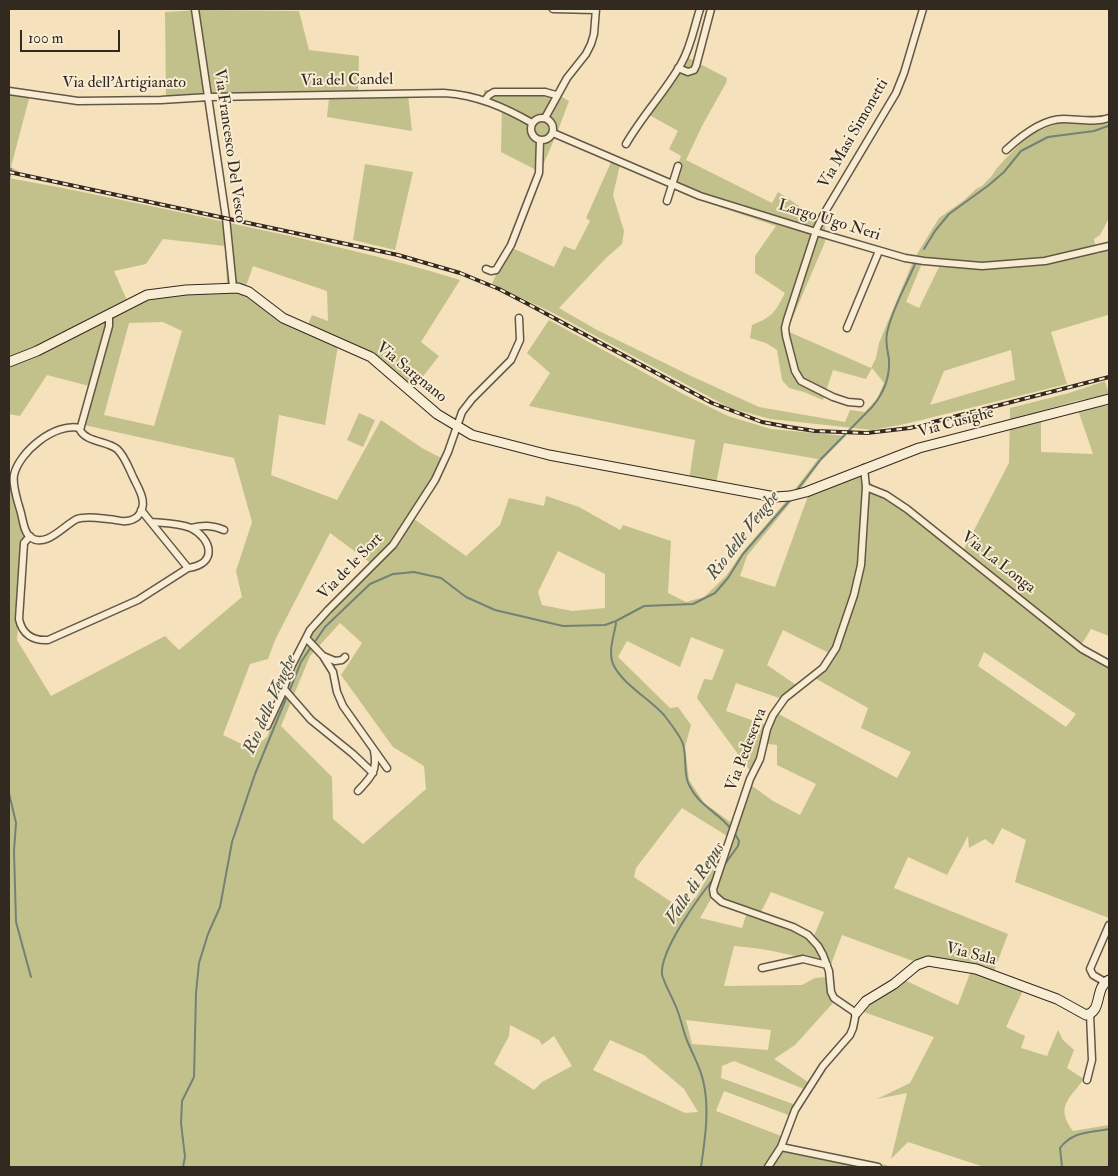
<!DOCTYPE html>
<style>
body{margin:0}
#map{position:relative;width:1118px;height:1176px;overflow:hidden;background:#f5e1bb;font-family:"IM FELL Double Pica",serif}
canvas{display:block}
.frame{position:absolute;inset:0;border:10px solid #322920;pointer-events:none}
.scale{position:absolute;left:20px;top:30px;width:100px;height:22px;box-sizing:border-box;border:2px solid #322920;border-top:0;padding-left:6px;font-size:15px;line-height:18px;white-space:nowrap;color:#322920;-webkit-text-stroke:4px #f8ecd3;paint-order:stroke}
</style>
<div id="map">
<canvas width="1118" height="1176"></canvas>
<div class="frame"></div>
<div class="scale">100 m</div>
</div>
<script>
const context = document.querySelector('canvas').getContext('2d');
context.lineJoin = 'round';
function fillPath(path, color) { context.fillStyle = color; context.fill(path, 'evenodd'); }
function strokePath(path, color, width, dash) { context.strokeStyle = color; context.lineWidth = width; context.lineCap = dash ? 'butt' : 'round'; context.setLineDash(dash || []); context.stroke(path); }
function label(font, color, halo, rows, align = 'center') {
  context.font = font + ' "IM FELL Double Pica",serif'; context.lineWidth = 4; context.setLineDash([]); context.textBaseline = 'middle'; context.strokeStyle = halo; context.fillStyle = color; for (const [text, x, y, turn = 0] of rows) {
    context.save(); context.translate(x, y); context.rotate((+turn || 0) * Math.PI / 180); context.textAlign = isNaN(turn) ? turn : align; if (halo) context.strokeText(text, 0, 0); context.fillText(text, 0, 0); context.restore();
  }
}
fillPath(new Path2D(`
 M200,10L299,11L309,50L359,56L358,96L408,95L412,131L327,117L329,98H166L165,12Z
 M681,54L727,78L726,83L702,126L686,160L772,203L778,192L825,223V242L787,331L871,368L876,358L879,343L914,259L939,218L963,201L976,189L982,186L991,177L997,168L1007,157L1029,135L1059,122L1100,120L1109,122V218L1100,235L1094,239L1097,254L1109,250V317L1108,315L1051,332L1067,384L905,424L872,430L770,419L730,408L553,313L492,284L508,246L554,267L564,246L575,250L590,221L586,218L612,160L620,165L613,195L624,231L622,244L606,258L559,308L597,330L689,375L759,407L845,422L850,410L865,412L877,399L884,383L872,368L866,379L833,370L823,400L804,392L789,388L782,380L777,350L766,343L750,338L752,325C773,317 775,312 785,293L755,273V256L776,226L693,198L669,187L681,156L669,149L678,131L644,112C657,94 674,75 681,54ZM923,261L941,263L919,308L906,302ZM1011,350L1015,380L930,405L944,371Z
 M545,87L569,101L557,133L540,172L501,152L502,105L485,98L484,90H538Z
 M9,88L31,91L11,167L23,174L9,172Z
 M365,164L413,172L395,250L353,240Z
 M9,178C86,192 162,208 239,225C313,241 387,257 460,280L421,342L439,356L409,394L381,369L339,339L325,425L279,415L271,475L337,500L381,420L422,448L447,461L414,519L466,556L500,525L509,498L544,506L546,496L579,507L620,530L623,525L671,541L668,593L686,602L704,597L726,576L741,554L786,501L818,459L724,443L716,484L689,480L695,440L529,406L550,373L527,353L549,320L683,394L728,416L771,429L846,436L821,461L795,497L747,556L740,576L775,587L808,496L862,473L883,496L961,555L1009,463L1010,408L1069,393L1105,381L1109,395L1076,401L1041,411V452L1093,454L1078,410L1104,404L1105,406L1109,405V636L1091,629L1078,650L1109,666V918L1015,882L1026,840L1002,828L993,845L985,839L969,848L968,836L947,875L908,857L894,888L1008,934L994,971L1026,984L1006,1027L1025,1036L1021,1048L1047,1056L1058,1030L1063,1040L1074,1050L1067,1068L1084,1079C1069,1099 1055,1107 1073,1131L1109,1125V1167H984L908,1142L891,1159L907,1093L877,1099L910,1083L934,1037L861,1011L900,978L958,1005L972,968L910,960L842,935L830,967C798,955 768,949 734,946L724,986L802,985L815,978L826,977L833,1003L795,1045L774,1059L808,1082L804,1089L734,1061L722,1066L721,1078L796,1105L791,1116L724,1091L716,1111L781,1136L779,1142L890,1166V1167H9V479H11L25,537L17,640L51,696L165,636L179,650L242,597L236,571L252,522L234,458L84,425L93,387L47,375L20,416L9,414ZM163,239L225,246L227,286L153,297L130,307L114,271L146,264ZM253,266L327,291L328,321L312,315L308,325L278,313L245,289ZM163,322L182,331L154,426L104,415L129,323ZM330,533L376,567L318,623L299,655L267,737L252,749L223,735L250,664L268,659L275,640ZM558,551L605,574V608L572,611L542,605L538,592ZM340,623L362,643L341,675L393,747L424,766L426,789L363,844L333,819L332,777L281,726L310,656ZM783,630L829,653L813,677L868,708L861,728L911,752L897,778L775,712L766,725L726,711L736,683L782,699L799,687L767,665ZM691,637L724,650L712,680L704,679L697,698L754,776L759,743L777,745V765L816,784L800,815L773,801L751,785L736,826L704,803L689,780L685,747L691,725L678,707L670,708L618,657L627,641L680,667ZM984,652L1076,714L1066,727L978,666ZM682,808L732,839L728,851L717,861L696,897L682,909L634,877L636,868ZM771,892L824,912L813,938L760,914ZM712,897L748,909L742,928L700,918ZM686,1020L771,1030L768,1050L692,1044ZM510,1025L539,1040L542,1045L554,1036L572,1066L542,1082L534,1090L494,1064L509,1036ZM610,1040L644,1055L684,1089L698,1112L685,1113L593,1070Z
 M359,413L375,420L363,447L347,440Z`), '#c3c18b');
strokePath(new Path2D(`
 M9,180L11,169
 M924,249L935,231L949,214L989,185L1004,172L1021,151L1048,137L1094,131L1108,126
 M797,490L821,459L872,407C883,394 890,377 889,360C888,351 885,343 887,333C892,309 906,286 915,264
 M616,623C614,636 608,651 613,664C622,684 650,699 664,715C670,723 680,735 683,744C687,757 683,773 689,785C699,806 718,812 731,829
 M314,643L325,627L370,584L393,574L414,572L441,578L466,597L495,610L563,626L605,625L616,621L644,606L693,604L715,593L728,578L743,554L790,500
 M289,692L301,662L311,647
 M9,793L16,823L14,851L16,922L31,977
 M725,864L738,846L739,841L734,832
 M183,1167L185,1157L181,1123L182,1101L194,1077L196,993L199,963L208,934L220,907L232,842L255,774L287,696
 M701,1167C705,1140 710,1107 703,1080C700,1067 694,1057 689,1045C684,1035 682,1023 678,1012C675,1002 663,982 662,974C660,950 699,897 714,878
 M1062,1167L1060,1148C1073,1131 1089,1133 1109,1129`), '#728277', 2);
const street = new Path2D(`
 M195,9L226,218L233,287
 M553,9L596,10
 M678,68L688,72L694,70L696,66L711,9
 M9,91L78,101L161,100L209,97L444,93C477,95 504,107 532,123
 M485,100L489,95L494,92H545L556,95
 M531 129a11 11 0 1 1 22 0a11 11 0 1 1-22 0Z
 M545,118L567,78L586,54L591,44L594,34L596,9
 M553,133L700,196L816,232L905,258L924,261L982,266L1045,261L1109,246
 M626,144C642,116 665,92 681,64C691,47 694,27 700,9
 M1006,150C1020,137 1043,119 1063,119C1079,119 1094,123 1109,118
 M667,201L678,166
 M486,269L491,271L496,270L511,245L539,173L540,140
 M847,328L879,251
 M860,403L848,402L833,397L801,381L795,371L786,336L785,328L787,320L817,228L825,212L896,93L904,73L923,9
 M80,428C55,422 19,452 14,475C12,486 18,502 21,513C23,521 24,532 30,537C46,549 64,525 77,519C87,516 98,518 108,519C114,519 121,522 126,521C130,521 134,519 137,517C149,505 140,491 134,479C129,469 125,456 117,449C107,441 86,442 80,430L109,326V318L106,315
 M864,468L866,487L861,565L854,595L836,648L823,668L785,698L773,715L767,729L760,759L750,779L713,889L714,895L722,902L793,927L808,935L818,946L823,955L829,971L831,992L834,998L856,1013L853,1028L850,1035L823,1066L795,1110L781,1147L878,1167
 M866,487L886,495L907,509L1082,649L1109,664
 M151,522C164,523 179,523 191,528C212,539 218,564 188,568
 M191,528C203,525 212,525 224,530
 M30,536L24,543L19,619C22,634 33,641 48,640L138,600L188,568L141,510
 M306,638L323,656L333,672L337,692L343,706L387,768
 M323,656L335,661L342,660L345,657
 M284,689L311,720L353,754L373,773
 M267,726L282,694L291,667L310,630L328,610L393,545L435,480L448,452L462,412L472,399L511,360L520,340L519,318
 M358,791C371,777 378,771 374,751
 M762,968L803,959L827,965
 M1105,982L1093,975L1090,969L1109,925
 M1087,1080L1092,1060L1090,1014
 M768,1167L781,1147`);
const secondary = new Path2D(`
 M9,362L37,351L147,295L186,290L238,288L249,292L283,318L371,357L437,414L472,435L549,455L775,497L790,496L806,492L919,448L1109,399
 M856,1013L866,1001L894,984L917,965L928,961L976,969L1057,999L1086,1015C1103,1012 1094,987 1109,980`);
strokePath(street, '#635747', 9);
strokePath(secondary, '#322920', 11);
strokePath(street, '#f8ecd3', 6);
strokePath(secondary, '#f8ecd3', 9);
const rail = new Path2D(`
 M9,172L398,255L460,273L499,289L528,304L712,403L762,422L789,427L815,431L867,433L910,428L1109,377`);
strokePath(rail, '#322920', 4);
strokePath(rail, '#f8ecd3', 2, [5.5]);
label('16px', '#322920', '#f8ecd3', [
 ["Via del Candel",347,81,-1],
 ["Via dell'Artigianato",124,84],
 ["Via Masi Simonetti",854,134,-60],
 ["Via Francesco Del Vesco",229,146,82],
 ["Largo Ugo Neri",829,221,17],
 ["Via Sargnano",411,373,39],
 ["Via Cusighe",956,423,-15],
 ["Via La Longa",998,563,38],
 ["Via de le Sort",351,567,-46],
 ["Via Pedeserva",747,750,-69],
 ["Via Sala",971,955,14]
]);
label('italic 18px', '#4c4e44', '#f8ecd3', [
 ["Rio delle Venghe",744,536,-52],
 ["Rio delle Venghe",271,705,-66],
 ["Valle di Repus",696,884,-57]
]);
</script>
